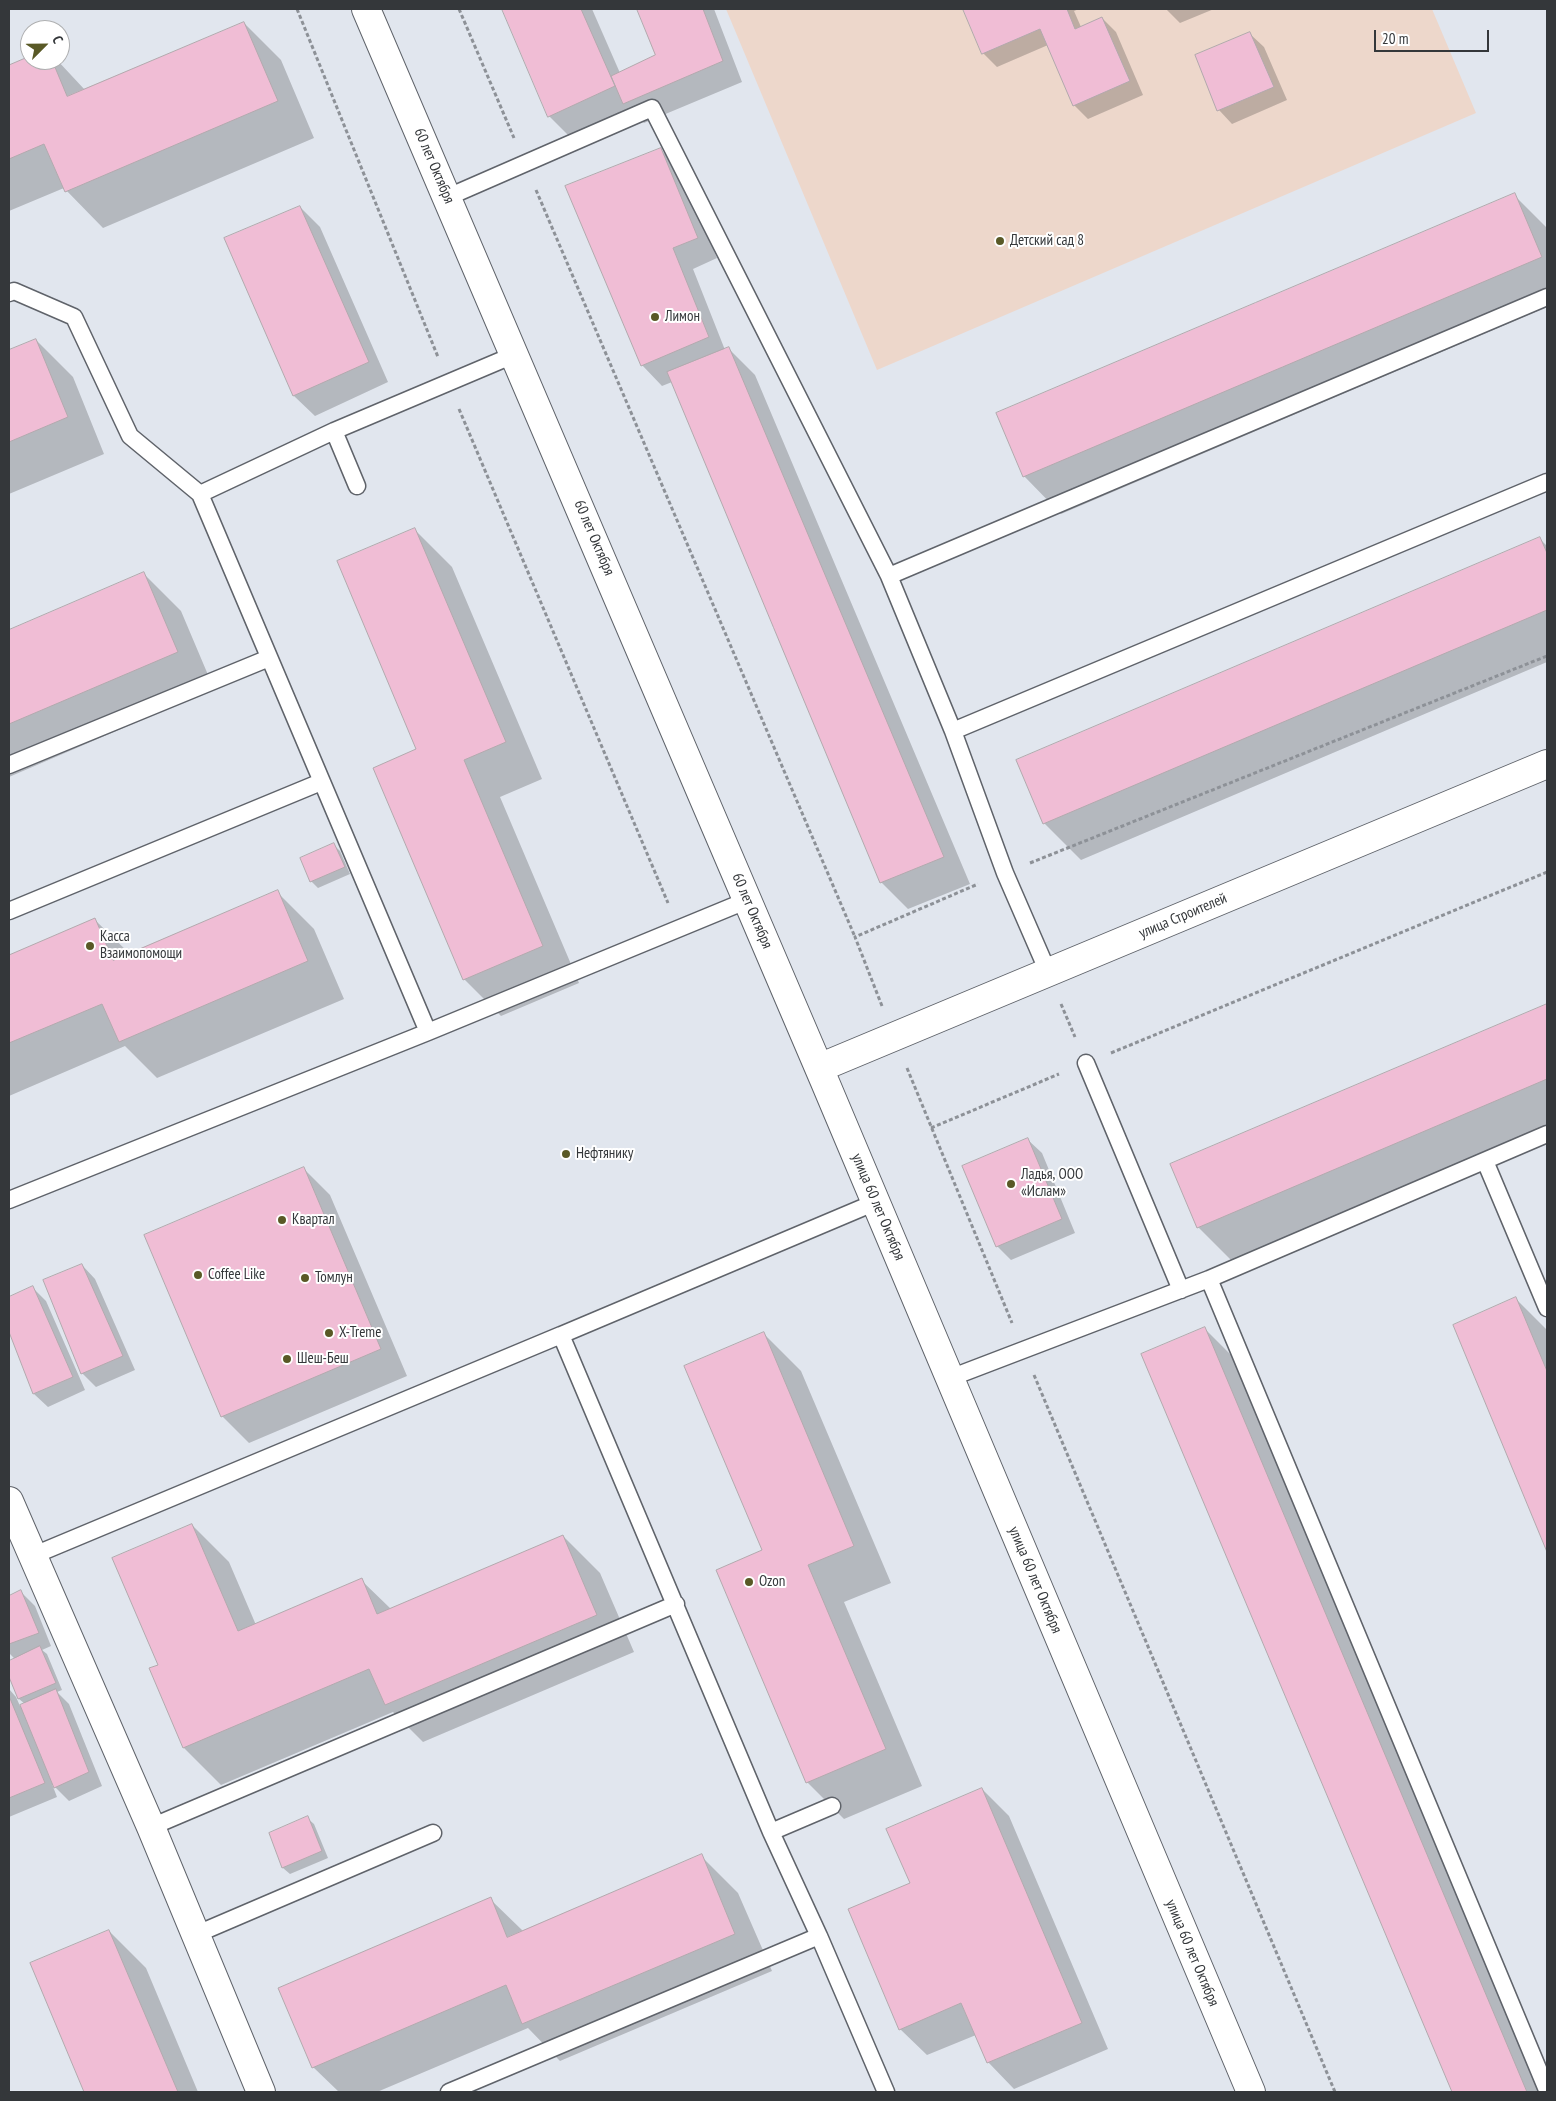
<!DOCTYPE html>
<meta charset="utf-8">
<style>
body{margin:0}
#map{position:relative;width:1556px;height:2101px;overflow:hidden;background:#e1e6ee;font-family:"PT Sans Narrow",sans-serif}
canvas{display:block}
.frame{position:absolute;inset:0;border:10px solid #34373a;pointer-events:none}
.north{position:absolute;left:20px;top:20px;width:50px;height:50px;box-sizing:border-box;background:#fff;border:1px solid #aeafb0;border-radius:50%;rotate:67deg;font-size:14px;font-weight:700;line-height:20px;text-align:center;color:#34373a}
.north::after{content:'';display:block;margin:auto;width:18px;height:22px;background:#595926;clip-path:polygon(50% 0,100% 100%,50% 72%,0 100%)}
.scale{position:absolute;left:1374px;top:30px;width:115px;height:22px;box-sizing:border-box;border:2px solid #34373a;border-top:0;padding-left:6px;font-size:15px;line-height:18px;white-space:nowrap;color:#34373a;-webkit-text-stroke:4px #fff;paint-order:stroke}
</style>
<div id="map">
<canvas width="1556" height="2101"></canvas>
<div class="frame"></div>
<div class="north">С</div>
<div class="scale">20 m</div>
</div>
<script>
const context = document.querySelector('canvas').getContext('2d');
context.lineJoin = 'round';
function fillPath(path, color) { context.fillStyle = color; context.fill(path, 'evenodd'); }
function strokePath(path, color, width, dash) { context.strokeStyle = color; context.lineWidth = width; context.lineCap = dash ? 'butt' : 'round'; context.setLineDash(dash || []); context.stroke(path); }
function label(font, color, halo, rows, align = 'center') {
  context.font = font + ' "PT Sans Narrow",sans-serif'; context.lineWidth = 4; context.setLineDash([]); context.textBaseline = 'middle'; context.strokeStyle = halo; context.fillStyle = color; for (const [text, x, y, turn = 0] of rows) {
    context.save(); context.translate(x, y); context.rotate((+turn || 0) * Math.PI / 180); context.textAlign = isNaN(turn) ? turn : align; if (halo) context.strokeText(text, 0, 0); context.fillText(text, 0, 0); context.restore();
  }
}
fillPath(new Path2D(`
 M726,9H1432L1476,113L877,370Z`), '#edd7cb');
fillPath(new Path2D(`
 M503,9H592L620,73L657,56L638,9H714L742,82L644,123L629,109L569,136L549,116Z
 M964,9H1079L1074,11L1081,27L1102,18L1116,32L1143,95L1088,119L1074,105L1048,45L997,67L983,53Z
 M1166,9H1214L1180,23Z
 M244,23L281,60L314,138L103,228L64,188L9,211V66L30,57V60H57L85,90Z
 M1250,34L1264,47L1287,100L1232,124L1219,110Z
 M660,149L681,170L717,258L693,269L725,350L728,348L755,375L970,884L908,909L881,882L672,382L662,386L642,365Z
 M1514,195L1547,228V307L1061,514L1024,476Z
 M300,207L320,227L388,382L315,416L294,396L226,239Z
 M36,340L73,377L104,454L9,494V351Z
 M415,530L452,567L542,779L500,797L579,983L501,1016L464,979L418,750Z
 M1540,539L1547,546V662L1081,860L1044,823Z
 M144,574L181,611L214,689L9,777V631Z
 M334,845L340,851L350,874L318,888L311,881Z
 M277,892L314,929L344,999L157,1078L125,1046L9,1096V956L95,920L130,954Z
 M1547,1005V1132L1235,1264L1198,1227L1171,1165Z
 M1028,1140L1042,1153L1075,1233L1011,1260L997,1246Z
 M304,1169L330,1195L407,1376L249,1443L222,1416Z
 M82,1265L95,1279L135,1370L96,1387L82,1373Z
 M32,1287L46,1301L85,1390L48,1407L34,1394L9,1329V1298Z
 M1516,1299L1547,1330V1549L1454,1325Z
 M1204,1328L1252,1376L1547,2092H1453L1142,1355Z
 M764,1334L801,1371L891,1583L844,1602L922,1786L844,1819L807,1782L764,1551Z
 M192,1525L229,1562L256,1625L361,1580L391,1609L563,1536L600,1573L634,1652L423,1742L393,1712L221,1785L184,1748L159,1665Z
 M21,1592L35,1606L51,1646L42,1650L47,1654L62,1690L57,1692L69,1704L102,1786L69,1801L52,1784L57,1797L9,1817V1689L16,1697L20,1706L25,1704L19,1699L9,1674V1662L15,1659L9,1653V1598Z
 M982,1789L1009,1816L1108,2049L1014,2089L988,2062L976,2035L927,2055L900,2029L911,1884Z
 M307,1818L314,1824L328,1858L290,1874L283,1868L271,1833Z
 M701,1856L738,1893L772,1971L560,2061L528,2028L377,2092H339L313,2067L490,1899L523,1931Z
 M109,1931L146,1968L198,2092H86L31,1964Z`), '#0003');
const building = new Path2D(`
 M502,9H581L615,86L548,117Z
 M637,9H703L723,61L623,104L611,76L655,55Z
 M963,9H1067L1075,29L1102,17L1130,81L1073,106L1040,29L982,54Z
 M244,22L278,101L65,192L44,144L9,159V65L30,56V60H52L67,96Z
 M1250,32L1274,87L1217,111L1195,55Z
 M661,148L698,238L673,248L709,337L641,366L565,186Z
 M1515,193L1542,257L1023,477L996,413Z
 M300,206L369,362L293,396L224,238Z
 M36,339L68,417L9,442V350Z
 M729,347L944,857L880,883L667,372Z
 M415,528L506,742L464,760L543,946L463,980L373,768L416,749L337,561Z
 M1540,537L1547,553V610L1043,824L1016,760Z
 M144,572L178,652L9,724V630Z
 M334,843L345,867L310,882L300,858Z
 M278,890L308,961L119,1042L102,1004L9,1043V955L95,918L113,960Z
 M1547,1004V1079L1197,1228L1170,1164Z
 M1028,1138L1062,1219L996,1247L962,1166Z
 M304,1167L381,1349L221,1417L144,1235Z
 M82,1264L123,1356L81,1374L43,1280Z
 M33,1286L73,1377L33,1394L9,1332V1297Z
 M1516,1297L1547,1371V1552L1453,1325Z
 M1205,1327L1527,2092H1452L1141,1354Z
 M764,1332L854,1546L808,1565L886,1749L806,1783L716,1570L762,1550L684,1366Z
 M192,1524L238,1631L362,1578L377,1614L563,1535L597,1615L385,1705L369,1669L183,1748L149,1668L158,1665L112,1558Z
 M21,1590L39,1633L9,1644V1596Z
 M40,1646L56,1683L18,1699L9,1677V1661Z
 M56,1689L89,1772L54,1788L20,1705Z
 M9,1696L45,1783L9,1798Z
 M982,1788L1082,2023L987,2063L961,2003L899,2030L848,1909L910,1883L886,1829Z
 M308,1816L322,1851L282,1868L269,1833Z
 M702,1854L735,1934L522,2024L506,1985L312,2068L278,1988L491,1897L507,1937Z
 M109,1930L178,2092H84L30,1963Z`);
fillPath(building, '#f0bdd5');
strokePath(building, '#b2a9ad', 1);
const service = new Path2D(`
 M448,197L652,108L889,576L953,731L1005,873L1048,972
 M9,293L14,291L74,317L130,436L200,494L334,431L516,354
 M334,431L357,486
 M200,494L428,1032
 M889,576L1547,297
 M953,731L1547,482
 M9,765L269,658
 M9,911L321,782
 M1086,1063L1181,1290
 M1485,1161L1547,1308
 M9,1200L428,1032L748,900
 M876,1202L561,1335L771,1832L819,1936L886,2092
 M1209,1279L1547,2090
 M950,1378L1209,1279L1547,1134
 M32,1556L561,1335
 M151,1827L676,1604
 M771,1832L832,1806
 M197,1934L433,1833
 M449,2092L819,1936`);
const minor = new Path2D(`
 M9,1501L151,1827L261,2092`);
const secondary = new Path2D(`
 M366,9C666,701 958,1397 1251,2092
 M819,1068L1547,764`);
strokePath(service, '#5f636a', 19);
strokePath(minor, '#5f636a', 30);
strokePath(secondary, '#5f636a', 30);
strokePath(new Path2D(`
 M297,9L438,357
 M459,9L514,138
 M536,190L855,937
 M459,409L668,903
 M1030,863L1547,656
 M1061,1004L1075,1037
 M882,1006L855,937L978,884
 M1111,1053L1547,872
 M907,1068L1012,1323
 M931,1128L1059,1074
 M1034,1375L1335,2092`), '#8d9197', 3, [4, 2.5]);
strokePath(service, '#fff', 16);
strokePath(minor, '#fff', 28);
strokePath(secondary, '#fff', 28);
for (const [x, y, r, color] of [
 [1000,241,5,"#595926"],
 [655,317,5,"#595926"],
 [90,946,5,"#595926"],
 [566,1154,5,"#595926"],
 [1011,1184,5,"#595926"],
 [282,1220,5,"#595926"],
 [198,1275,5,"#595926"],
 [305,1278,5,"#595926"],
 [329,1333,5,"#595926"],
 [287,1359,5,"#595926"],
 [749,1582,5,"#595926"]
]) { const dot = new Path2D(); dot.arc(x, y, r, 0, 2 * Math.PI); context.fillStyle = color; context.fill(dot); strokePath(dot, '#fff', 2); }
label('15px', '#34373a', '#fff', [
 ["60 лет Октября",434,166,67],
 ["60 лет Октября",594,538,67],
 ["60 лет Октября",752,911,67],
 ["улица Строителей",1183,916,-23],
 ["улица 60 лет Октября",878,1207,67],
 ["улица 60 лет Октября",1035,1580,67],
 ["улица 60 лет Октября",1192,1953,67]
]);
label('15px', '#34373a', '#fff', [
 ["Детский сад 8",1010,241],
 ["Лимон",665,317],
 ["Касса",100,937],
 ["Взаимопомощи",100,954],
 ["Нефтянику",576,1154],
 ["Ладья, ООО",1021,1175],
 ["«Ислам»",1021,1192],
 ["Квартал",292,1220],
 ["Coffee Like",208,1275],
 ["Томлун",315,1278],
 ["X-Treme",339,1333],
 ["Шеш-Беш",297,1359],
 ["Ozon",759,1582]
], 'left');
</script>
